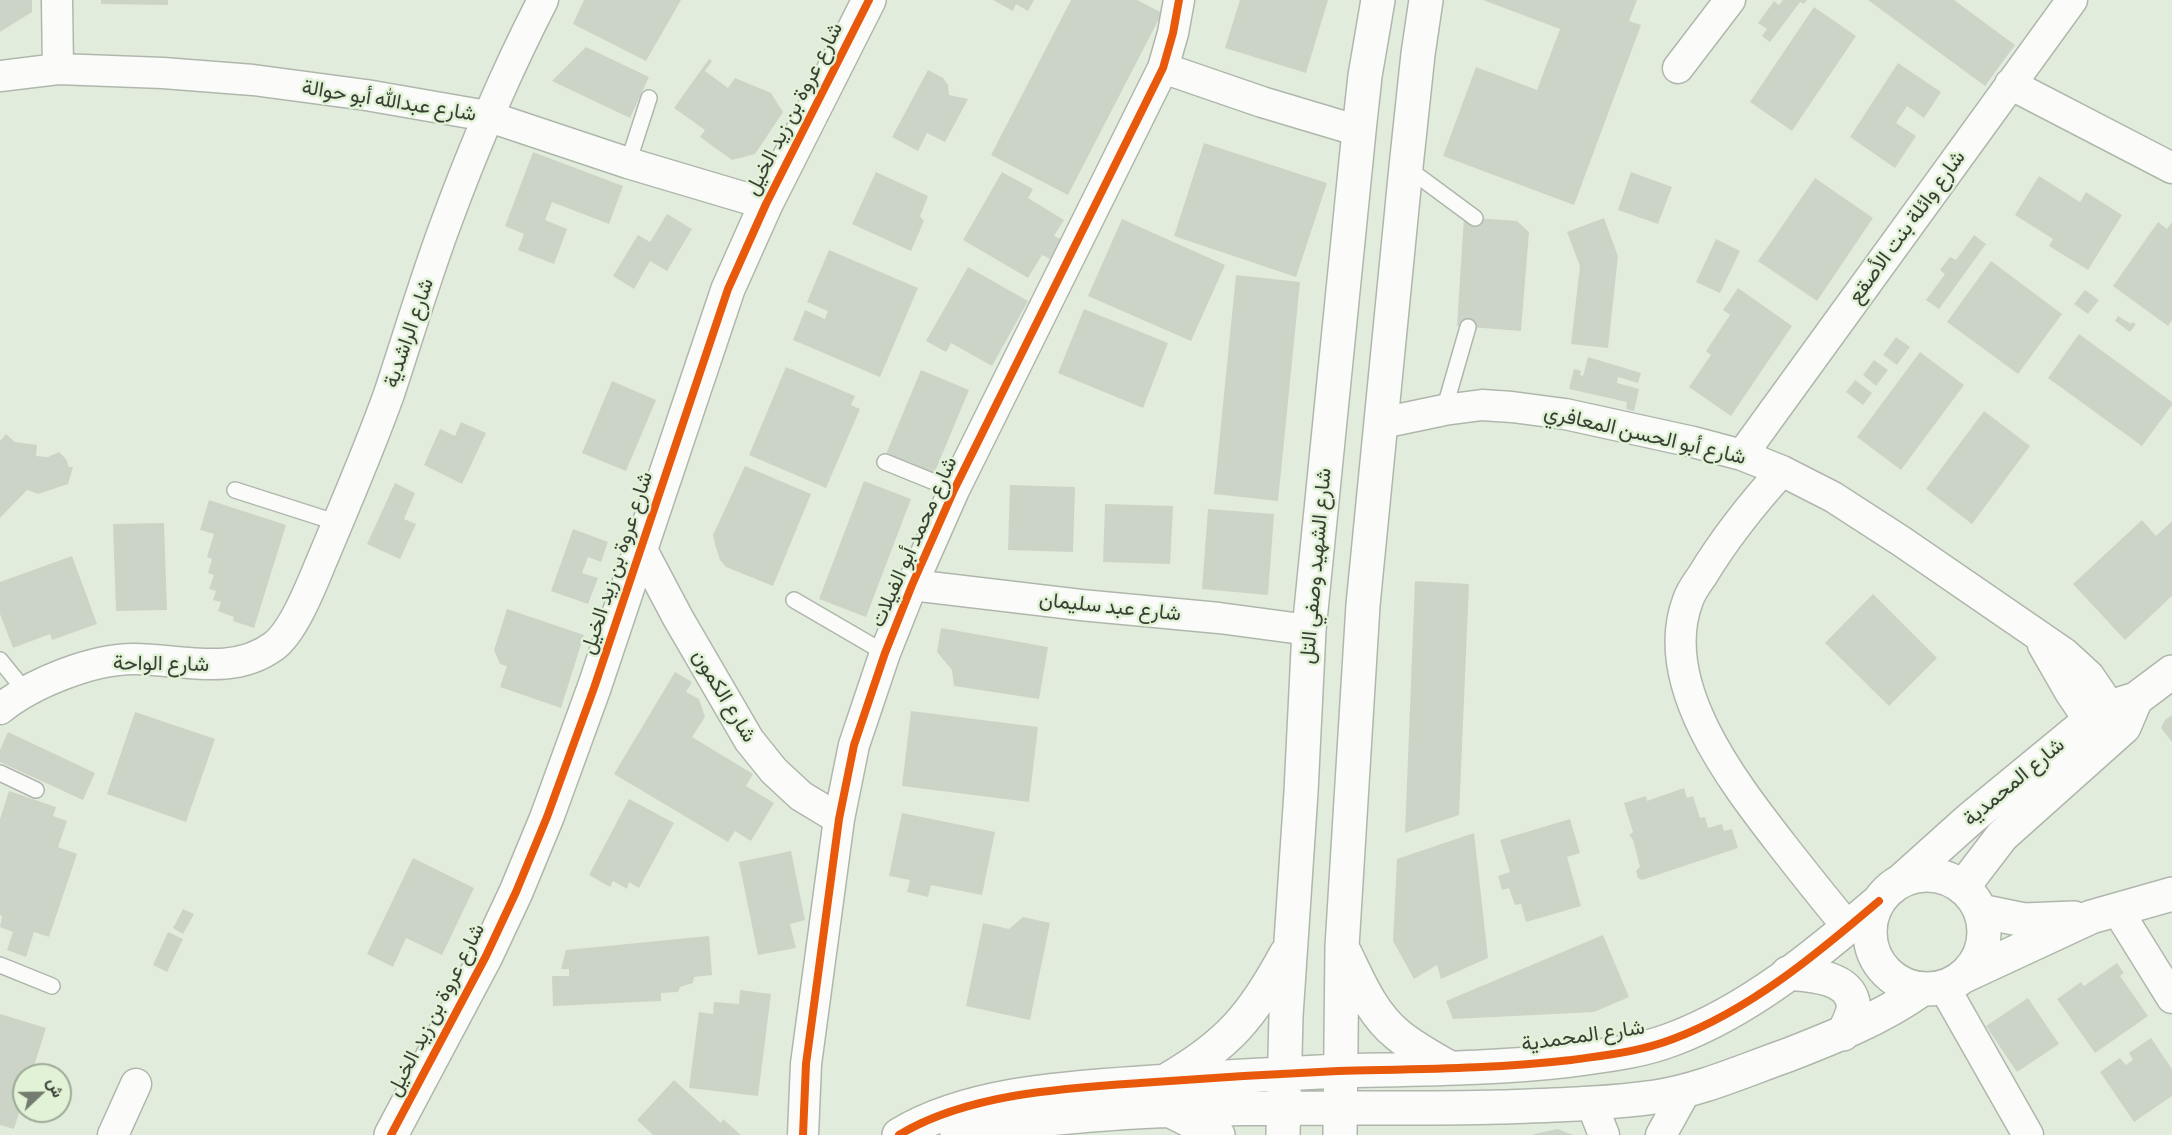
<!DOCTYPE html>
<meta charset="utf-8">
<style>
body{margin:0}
#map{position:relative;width:2172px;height:1135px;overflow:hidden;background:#e2ecdd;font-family:Literata,Vazirmatn,serif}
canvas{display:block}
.north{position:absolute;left:12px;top:1063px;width:60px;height:60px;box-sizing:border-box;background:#e1f2d7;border:2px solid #9daa96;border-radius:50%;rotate:68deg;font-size:16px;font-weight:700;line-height:24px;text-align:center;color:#383f34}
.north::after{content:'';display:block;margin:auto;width:21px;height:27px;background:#747c6f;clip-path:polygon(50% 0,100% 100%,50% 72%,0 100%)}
</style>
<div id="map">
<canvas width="2172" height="1135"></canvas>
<div class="north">ش</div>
</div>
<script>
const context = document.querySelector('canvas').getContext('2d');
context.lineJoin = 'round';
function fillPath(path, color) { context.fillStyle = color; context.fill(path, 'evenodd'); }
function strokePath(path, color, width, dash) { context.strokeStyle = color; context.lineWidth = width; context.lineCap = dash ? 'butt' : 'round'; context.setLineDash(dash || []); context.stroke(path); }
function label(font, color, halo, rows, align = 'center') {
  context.font = font + ' Literata,Vazirmatn,serif'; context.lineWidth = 5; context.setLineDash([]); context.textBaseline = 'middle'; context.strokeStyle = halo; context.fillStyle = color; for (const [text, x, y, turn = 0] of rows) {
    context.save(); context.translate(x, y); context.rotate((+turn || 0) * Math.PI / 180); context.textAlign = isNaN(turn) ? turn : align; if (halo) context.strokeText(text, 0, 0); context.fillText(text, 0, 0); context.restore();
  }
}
fillPath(new Path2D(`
 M0,0H32V12L0,32Z
 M101,0H168V5L101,4Z
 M584,0H681L646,61L573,24Z
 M993,0H1034L1028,11L1016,4L1013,11Z
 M1071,0H1137L1162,13L1068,195L991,155Z
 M1240,0H1328L1306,73L1225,48Z
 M1483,0H1637L1629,21L1641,25L1574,205L1443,156L1476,67L1537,90L1560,29Z
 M1783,0H1807L1804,4L1800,2L1770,42L1762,36L1767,29L1758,23L1774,1L1779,5Z
 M1868,0H1954L2015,45L1985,86Z
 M1814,7L1856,36L1792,131L1750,102Z
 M586,47L649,77L630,118L552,81Z
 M709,59L712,61L705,71L728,88L735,78L771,93L783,112L755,154L732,160L700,137L705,130L674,108Z
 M1898,63L1941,92L1924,118L1907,106L1896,123L1916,136L1895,168L1850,137Z
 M928,70L943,78L948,85L949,95L968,99L945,142L927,133L918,151L892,137Z
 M1204,143L1327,183L1296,277L1174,236Z
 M533,152L623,186L609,224L552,202L545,220L567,229L554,264L518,250L524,234L505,226Z
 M876,172L928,196L920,216L924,221L911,251L852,224Z
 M1002,172L1033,189L1028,198L1064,220L1054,236L1061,239L1050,259L1042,255L1028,278L963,240Z
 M1631,172L1672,187L1658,224L1618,210Z
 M2039,176L2080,202L2086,192L2122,215L2088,270L2049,246L2053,239L2015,215Z
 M1815,178L1873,218L1817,301L1758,261Z
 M667,214L692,229L667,271L650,261L634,289L613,276L638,235L650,242Z
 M1464,217L1517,221L1529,232L1521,331L1457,326Z
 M1604,218L1618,256L1608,348L1571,344L1580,266L1567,232Z
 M1122,219L1225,265L1191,341L1088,296Z
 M2158,222L2167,229L2172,222V320L2168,326L2113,286Z
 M1974,235L1986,244L1939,309L1926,300L1945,274L1940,270L1950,257L1956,260Z
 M1716,239L1740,251L1720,293L1696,282Z
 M829,250L918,288L880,377L793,340L805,310L825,319L828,311L807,302Z
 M1991,261L2062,314L2018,374L1947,322Z
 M968,267L1028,301L992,366L951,343L946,352L926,341Z
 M1236,275L1300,282L1278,501L1214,494Z
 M1738,288L1792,326L1731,416L1689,387L1711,355L1706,351L1730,315L1723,310Z
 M2085,290L2099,300L2088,314L2074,304Z
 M1084,309L1168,343L1143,408L1058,373Z
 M2118,316L2131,324L2132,322L2136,324L2130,332L2115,321Z
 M2079,334L2172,402V405L2142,446L2048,378Z
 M1896,337L1910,347L1897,365L1883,355Z
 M1920,352L1964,385L1901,470L1857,437Z
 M1588,357L1641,373L1638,383L1618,377L1617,383L1639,389L1634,411L1626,409L1627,402L1569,389L1574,369L1581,371L1580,375L1583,376Z
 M1874,360L1888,370L1876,386L1863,375Z
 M786,367L855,396L851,405L860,409L826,488L749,455Z
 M921,370L969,390L934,474L886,454Z
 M1855,380L1872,393L1863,405L1846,392Z
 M612,381L656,400L626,471L582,453Z
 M1984,411L2030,446L1972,524L1926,489Z
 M461,422L486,433L462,484L424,465L440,429L455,436Z
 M6,434L15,442L37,445L36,456L48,457L59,452L66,459L69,467H73L68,484L38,494L27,490L0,518V441Z
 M745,466L811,494L773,586L726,567L720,560L715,544L713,535Z
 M864,481L911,499L866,617L819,599Z
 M395,483L415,493L404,519L416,524L400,559L367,544Z
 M1010,485L1075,487L1073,552L1008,550Z
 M209,500L286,525L254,628L233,621L234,617L218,611L221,602L213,600L216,591L209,589L214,575L208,573L212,559L207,557L214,534L200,530Z
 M1105,504L1173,506L1170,564L1103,562Z
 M1208,509L1274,514L1268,595L1202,589Z
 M2142,520L2156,536L2172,521V596L2125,640L2073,584Z
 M164,523L167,610L116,611L113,524Z
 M573,529L608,542L601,562L588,557L582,573L598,578L588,604L551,591Z
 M72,556L97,624L52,640L50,634L13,648L0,614V582Z
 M1415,581L1469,584L1459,815L1405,833Z
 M1873,594L1937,658L1889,706L1825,643Z
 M507,609L584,635L561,708L500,687L507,666L500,664L494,650Z
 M941,628L1048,647L1039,699L954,686L952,670L937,652Z
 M675,672L692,682L686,692L699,699L705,717L692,737L753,774L746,786L774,803L751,841L735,831L728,842L614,774Z
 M911,711L1038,727L1029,802L902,786Z
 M135,712L215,739L186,822L107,794Z
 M2172,715V742L2161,728L2165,720Z
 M8,732L95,773L83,800L0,762V750Z
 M1684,788L1687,798L1693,796L1700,818L1705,817L1708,828L1722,824L1724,831L1732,829L1738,848L1642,880L1638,878L1636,871L1640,867L1633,840L1629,835L1633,832L1624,803L1646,796L1647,801Z
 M9,791L56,807L53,816L67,821L58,847L77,854L49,937L34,932L26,957L7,950L13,932L0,927L2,916L0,915V819Z
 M629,799L674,823L639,888L629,882L627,889L613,881L610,887L589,875Z
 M902,813L995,832L982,895L931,885L928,897L907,892L910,880L889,876Z
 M1570,819L1580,853L1567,857L1581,906L1526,922L1521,904L1515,905L1509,888L1502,890L1498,876L1510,872L1500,840Z
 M1474,833L1488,958L1441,979L1437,965L1414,979L1393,941L1397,859Z
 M791,851L805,920L790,924L796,948L758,955L739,862Z
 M413,858L474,888L442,955L406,938L393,967L367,954Z
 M183,909L194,914L183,934L173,928Z
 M1023,917L1050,923L1030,1020L966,1006L983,923L1009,929Z
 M168,932L183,939L167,972L153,965Z
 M1603,935L1629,997L1594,1012L1453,1019L1446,1001Z
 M709,936L712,975L694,977L693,983L680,987L678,992L661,993V1001L553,1006L552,976H569V969H561L566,950Z
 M2117,963L2124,973L2120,976L2148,1016L2095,1053L2057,999L2081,982L2084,986Z
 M740,990L771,994L758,1096L689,1088L699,1012L713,1014L714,1002L739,1004Z
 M2028,998L2059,1044L2017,1072L1986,1026Z
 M0,1014L46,1028L31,1075H24V1096L14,1129L0,1125Z
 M2151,1038L2172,1069V1096L2134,1122L2100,1072L2120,1058L2126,1065L2133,1060L2129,1053Z
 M674,1080L721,1123L723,1119L741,1135H653L637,1120Z
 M1558,1129L1573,1135H1534V1134Z`), '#ccd4c7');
const lane = new Path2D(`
 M628,163L649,98
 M1406,167L1475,218
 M1444,410L1468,327
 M885,462L954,490
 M235,490L338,523
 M794,600L885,653
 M0,660L26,692
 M0,773L36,790
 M0,965L52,986`);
const street = new Path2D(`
 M57,0L58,69
 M1163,68L1262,102L1359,131
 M1678,68L1730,0
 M0,76L58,69L163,73L253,80L366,95L487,116L628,163L766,204
 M2010,84L2172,168
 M1382,423L1444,410L1482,405L1512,407L1565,414L1693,442L1742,455L1782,471L1833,497L1901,541L2064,653L2089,676L2123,726
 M1742,455L2072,0
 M1782,471C1752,504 1725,538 1702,576C1697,583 1691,591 1688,600C1656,684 1734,783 1782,845C1804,873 1825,900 1848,927
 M641,548L678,618L749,740L774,771L801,796L839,819
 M912,585L1081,605L1219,618L1309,630
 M2043,645L2070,692L2103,741
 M0,709C32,683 92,659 134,659C181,659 232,677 274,646C294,631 312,584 322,560C345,505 369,450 389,394C408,337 425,279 446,223C474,147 506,72 543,0
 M2118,911L2172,998
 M1944,987L2028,1135
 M1591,1102L1604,1135
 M113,1135L136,1084
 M803,1135L806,1064L839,819L854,745L885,653L912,585L954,490L1163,68L1173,33L1179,0
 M1661,1135L1686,1090`);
const secondary = new Path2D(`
 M1870 932a57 57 0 1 1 114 0a57 57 0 1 1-114 0Z
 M1902,880L1970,819L2089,721L2110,707L2136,699L2172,672
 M1963,887L2002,836L2124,727L2136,699
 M1980,911L2024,920L2074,918
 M1345,953C1359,982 1372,1014 1398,1035C1414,1048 1432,1058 1450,1068
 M1788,973C1809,975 1847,976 1853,1002C1855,1013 1847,1025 1843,1034
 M1964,976L2091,917L2172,894
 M1167,1080C1228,1045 1253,1015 1286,954
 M1173,1112L1218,1135
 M391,1135L486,956L516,892L547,817L594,688L728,289L766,204L869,0
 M899,1135C966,1094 1064,1088 1140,1083C1206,1078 1272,1074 1338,1071C1415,1069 1494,1069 1571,1060C1606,1055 1639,1052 1673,1039C1750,1010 1817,954 1879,901
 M957,1135C1017,1120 1073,1116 1134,1112C1256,1105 1379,1110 1501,1107C1552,1105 1605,1104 1655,1097C1701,1090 1745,1070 1788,1055C1834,1037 1880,1019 1921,990
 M1283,1135L1286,1016L1301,792L1309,630L1359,131L1365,76L1378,0
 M1340,1135L1342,947L1363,605L1406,167L1418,54L1426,0`);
strokePath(lane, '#afb7ac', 18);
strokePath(street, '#afb7ac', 33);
strokePath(secondary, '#afb7ac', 36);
strokePath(lane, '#fbfcfa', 15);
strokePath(street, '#fbfcfa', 30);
strokePath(secondary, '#fbfcfa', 33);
strokePath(new Path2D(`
 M391,1135L486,956L516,892L547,817L594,688L728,289L766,204L869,0
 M803,1135L806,1064L839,819L854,745L885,653L912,585L954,490L1163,68L1173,33L1179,0
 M899,1135C966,1094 1064,1088 1140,1083C1206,1078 1272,1074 1338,1071C1415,1069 1494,1069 1571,1060C1606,1055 1639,1052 1673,1039C1750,1010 1817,954 1879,901`), '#e8590c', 8);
label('21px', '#383f34', '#e1f2d7', [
 ["شارع عبدالله أبو حوالة",389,101,9],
 ["شارع عروة بن زيد الخيل",794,109,-63],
 ["شارع وائلة بنت الأصقع",1907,227,-54],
 ["شارع الراشدية",409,333,-71],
 ["شارع أبو الحسن المعافري",1645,435,13],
 ["شارع محمد أبو الفيلات",914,542,-66],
 ["شارع عروة بن زيد الخيل",617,563,-72],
 ["شارع الشهيد وصفي التل",1316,566,-85],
 ["شارع عبد سليمان",1110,607,6],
 ["شارع الواحة",161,664,1],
 ["شارع الكمون",724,696,59],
 ["شارع المحمدية",2014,782,-40],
 ["شارع عروة بن زيد الخيل",436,1010,-63],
 ["شارع المحمدية",1583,1036,-8]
]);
</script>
